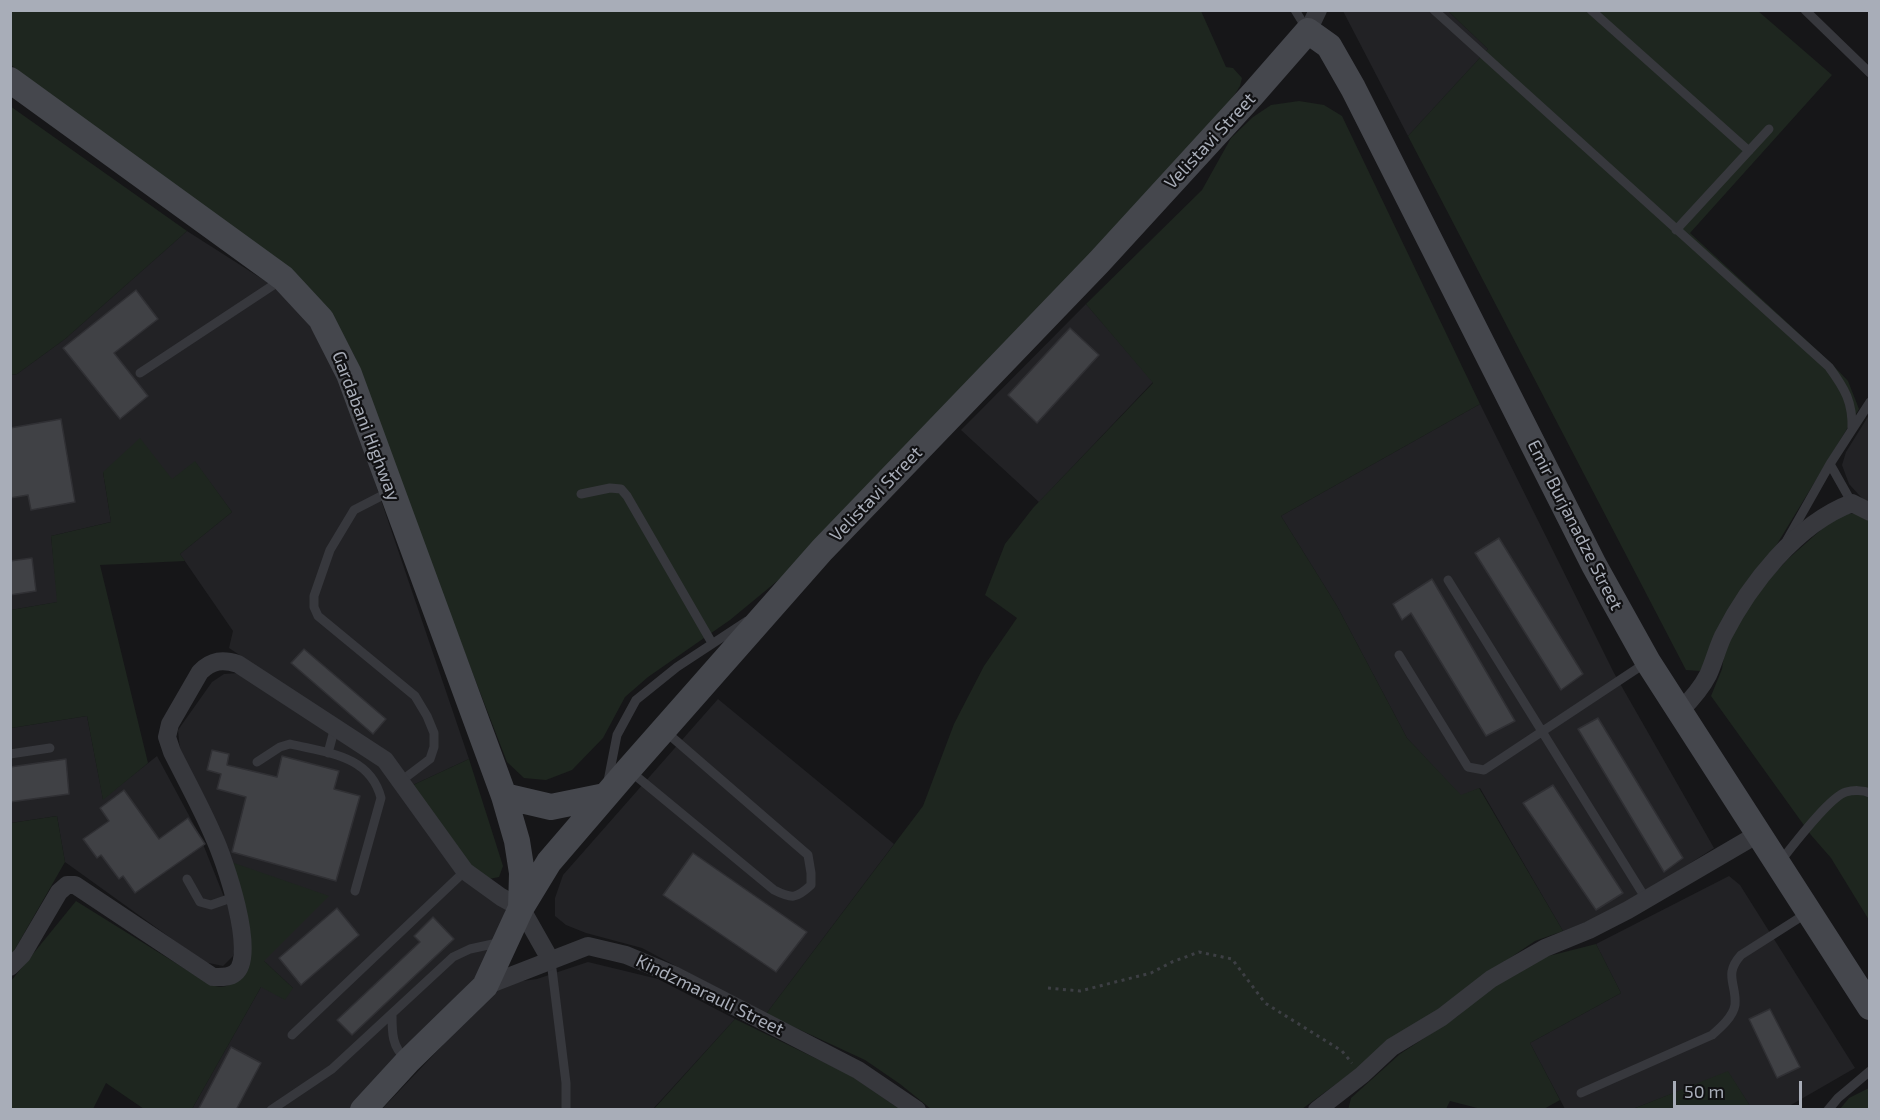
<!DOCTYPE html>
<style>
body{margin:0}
#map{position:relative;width:1880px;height:1120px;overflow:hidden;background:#161618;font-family:"Exo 2",sans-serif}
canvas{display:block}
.frame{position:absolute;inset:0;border:12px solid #a8adb8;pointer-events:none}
.scale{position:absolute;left:1673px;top:1081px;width:129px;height:27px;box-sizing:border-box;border:3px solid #a8adb8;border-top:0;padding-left:8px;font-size:18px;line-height:21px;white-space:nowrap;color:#a8adb8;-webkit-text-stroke:4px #111113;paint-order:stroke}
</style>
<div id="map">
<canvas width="1880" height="1120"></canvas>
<div class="frame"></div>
<div class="scale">50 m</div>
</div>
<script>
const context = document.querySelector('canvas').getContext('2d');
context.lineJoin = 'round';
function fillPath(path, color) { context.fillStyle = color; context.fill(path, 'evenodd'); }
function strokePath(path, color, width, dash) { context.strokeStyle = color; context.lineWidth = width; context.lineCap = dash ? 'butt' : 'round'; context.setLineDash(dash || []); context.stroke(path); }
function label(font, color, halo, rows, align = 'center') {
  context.font = font + ' "Exo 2",sans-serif'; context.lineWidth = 4.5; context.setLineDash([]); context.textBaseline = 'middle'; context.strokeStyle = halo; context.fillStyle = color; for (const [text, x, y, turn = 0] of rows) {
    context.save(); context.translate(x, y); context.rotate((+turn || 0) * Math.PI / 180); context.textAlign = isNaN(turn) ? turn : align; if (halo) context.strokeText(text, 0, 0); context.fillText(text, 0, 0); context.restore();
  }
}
fillPath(new Path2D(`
 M1343,11H1448L1488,49L1408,136Z
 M187,231L281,291L298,308L328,354L346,397L469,759L413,785L385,752L229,648L233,631L180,554L232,512L195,462L172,480L103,472L111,522L51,536L58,602L11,610V375L17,374L65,339Z
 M1086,304L1153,382L1039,502L961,430Z
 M1480,404L1614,673L1714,848L1642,894L1598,917L1563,931L1480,788L1461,796L1407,738L1337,606L1281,516Z
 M1869,415V506L1849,484L1842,465L1846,452Z
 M239,673L379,766L506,906L504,923L491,961L354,1103L351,1109H192L261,987L293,988L264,961L231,862L180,750L178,730L212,682L224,674Z
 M718,699L894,844L766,1014L642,948L586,933L566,925L555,916V898L563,875Z
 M87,716L103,799L157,756L199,834L232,917L236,944L233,956L223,966L204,962L65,862L57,816L11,823V728Z
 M1729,876L1740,885L1855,1068L1784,1109H1752L1728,1072L1633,1109H1565L1530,1043L1621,993L1596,944Z
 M588,962L658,979L735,1019L653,1109L381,1110L501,984L537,979Z`), '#222225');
fillPath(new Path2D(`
 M10,11H1201L1226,67L1233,68L1242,78L1240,86L1232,99L1011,345L810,554L730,620L648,677L625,697L603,738L572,770L546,780L524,778L507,762L376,423L355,357L331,313L11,65Z
 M1448,11H1758L1832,75L1690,233L1830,362L1848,381L1859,409L1700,671L1686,670L1408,136L1488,49Z
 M1299,101L1324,105L1342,116L1480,404L1281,516L1337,606L1407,738L1461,795L1479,788L1563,931L1535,941L1482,977L1302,1109H931L900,1084L865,1060L766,1014L923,806L954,724L984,666L1017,618L985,595L1005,544L1033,508L1153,383L1086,304L1202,190L1231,138L1253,117L1271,105Z
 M10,106L187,231L65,339L17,374L11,375Z
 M140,438L172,479L195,461L232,512L180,554L185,561L100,565L148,763L103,800L87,716L11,728V610L57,602L51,536L111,522L103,472Z
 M1855,513L1869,521V920L1831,858L1811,835L1711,696L1722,669L1726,641L1760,589L1788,559L1832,520L1841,515Z
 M469,759L503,866L499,877L489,879L467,866L413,785Z
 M57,816L65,862L11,956V823Z
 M231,862L329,896L264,961L293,988L285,1000L261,987L192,1109H144L106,1083L93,1109L11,1110V981L76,901L211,985C227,990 232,984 244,974Z
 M1596,944L1621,993L1530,1043L1560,1100L1542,1110L1481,1109L1450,1101L1446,1109L1348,1110L1351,1098L1400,1054L1458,1016L1485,990L1545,957Z
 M735,1019L850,1075L901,1110H653Z
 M1728,1071L1752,1109H1633Z
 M1869,1088V1109H1840L1849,1098Z`), '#1e261f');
const building = new Path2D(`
 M136,290L158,319L114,353L148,396L120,419L63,348Z
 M1070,328L1099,355L1037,423L1008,395Z
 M61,419L75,502L31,510L28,495L10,498V428Z
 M1499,538L1583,674L1561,690L1475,553Z
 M32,558L36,591L10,595V561Z
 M1432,579L1515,721L1486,736L1411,613L1402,620L1393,604Z
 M304,649L386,719L373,734L291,663Z
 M1598,718L1683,858L1664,872L1578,729Z
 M212,750L229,754L227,765L277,777L282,756L339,771L334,789L360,796L336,881L232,852L246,797L217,789L221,774L207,770Z
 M66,759L69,794L10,802V767Z
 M1553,785L1623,893L1596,910L1523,803Z
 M124,790L159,839L188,818L205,844L135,893L123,876L119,879L101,855L97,858L83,839L109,821L100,808Z
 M693,853L807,932L776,972L663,895Z
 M337,908L359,935L301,985L279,958Z
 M433,917L454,939L352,1035L337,1020L420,942L414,936Z
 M1770,1009L1800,1067L1777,1078L1749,1019Z
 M231,1047L261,1063L236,1110H198Z`);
fillPath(building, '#404145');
strokePath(building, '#303034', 1.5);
strokePath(new Path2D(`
 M1048,988L1080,991L1151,973L1172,962L1199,952L1232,959L1265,1003L1342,1051L1352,1063`), '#3d3f44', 3, [3, 4.5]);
strokePath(new Path2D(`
 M1295,10L1308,31
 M1434,10L1829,367C1845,389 1853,402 1852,430
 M1591,10L1749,151
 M1805,10L1870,73
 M1676,230L1769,129
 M140,373L281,280
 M389,492L354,510L330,550L314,596V607L318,616L415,696L427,716L434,733V747L430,759L401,781
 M581,494L610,488L621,489L627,496L712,643
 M1852,503L1830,464L1870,402
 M1787,540L1830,464
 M1448,580L1646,899
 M1399,655L1468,767L1484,770L1647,662
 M328,753L335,727
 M10,754L50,748
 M257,762L280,747L290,744C327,753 370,755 381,798L355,891
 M630,771L774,890C792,899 796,899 811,885V873L808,855L666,732
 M608,781L617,735L636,700L677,667L747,621
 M1779,863C1792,847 1829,797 1846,792C1853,790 1863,790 1870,793
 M187,879L200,902L211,905L234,897
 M551,961L566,1083V1110
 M392,1015C392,1033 392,1047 406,1059
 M292,1035L465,871
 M1581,1093L1712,1035C1720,1028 1733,1017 1735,1005C1737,984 1723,975 1741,955L1807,913
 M271,1110L332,1069L453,957L470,949L502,942
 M1828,1110L1838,1098L1870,1071`), '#37383d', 9);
strokePath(new Path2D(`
 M1308,31L1318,10
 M1680,711C1691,700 1701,689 1708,675C1714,662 1717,649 1723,636C1749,585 1796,524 1852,503L1870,512
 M10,967L22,955L59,892L67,885H75L213,977C221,977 229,978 235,973C258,956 224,858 213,835C201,807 186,780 172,752L167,737L170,724L200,672C212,660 223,659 238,664L385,760L465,871L501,897L521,908L551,961
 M485,986L588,946L626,955L674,975L858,1070L917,1110
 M1317,1110L1362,1075L1392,1047L1442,1017L1491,979L1545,948L1589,930L1628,910L1758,834`), '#37383d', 18);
strokePath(new Path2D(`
 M10,80L283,278L321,319L349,374L504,796L517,841L522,873L521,908
 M504,796L551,807L605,796
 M363,1110L408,1061L485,986L521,908L549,862L628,770L822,550L1099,262L1252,95L1308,31L1329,46L1353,88L1594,565L1648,662L1870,1007`), '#45474d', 26);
label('18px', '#a8adb8', '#111113', [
 ["Velistavi Street",1210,141,-47],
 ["Gardabani Highway",366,426,69],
 ["Velistavi Street",876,494,-46],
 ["Emir Burjanadze Street",1575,525,63],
 ["Kindzmarauli Street",710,995,26]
]);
</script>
